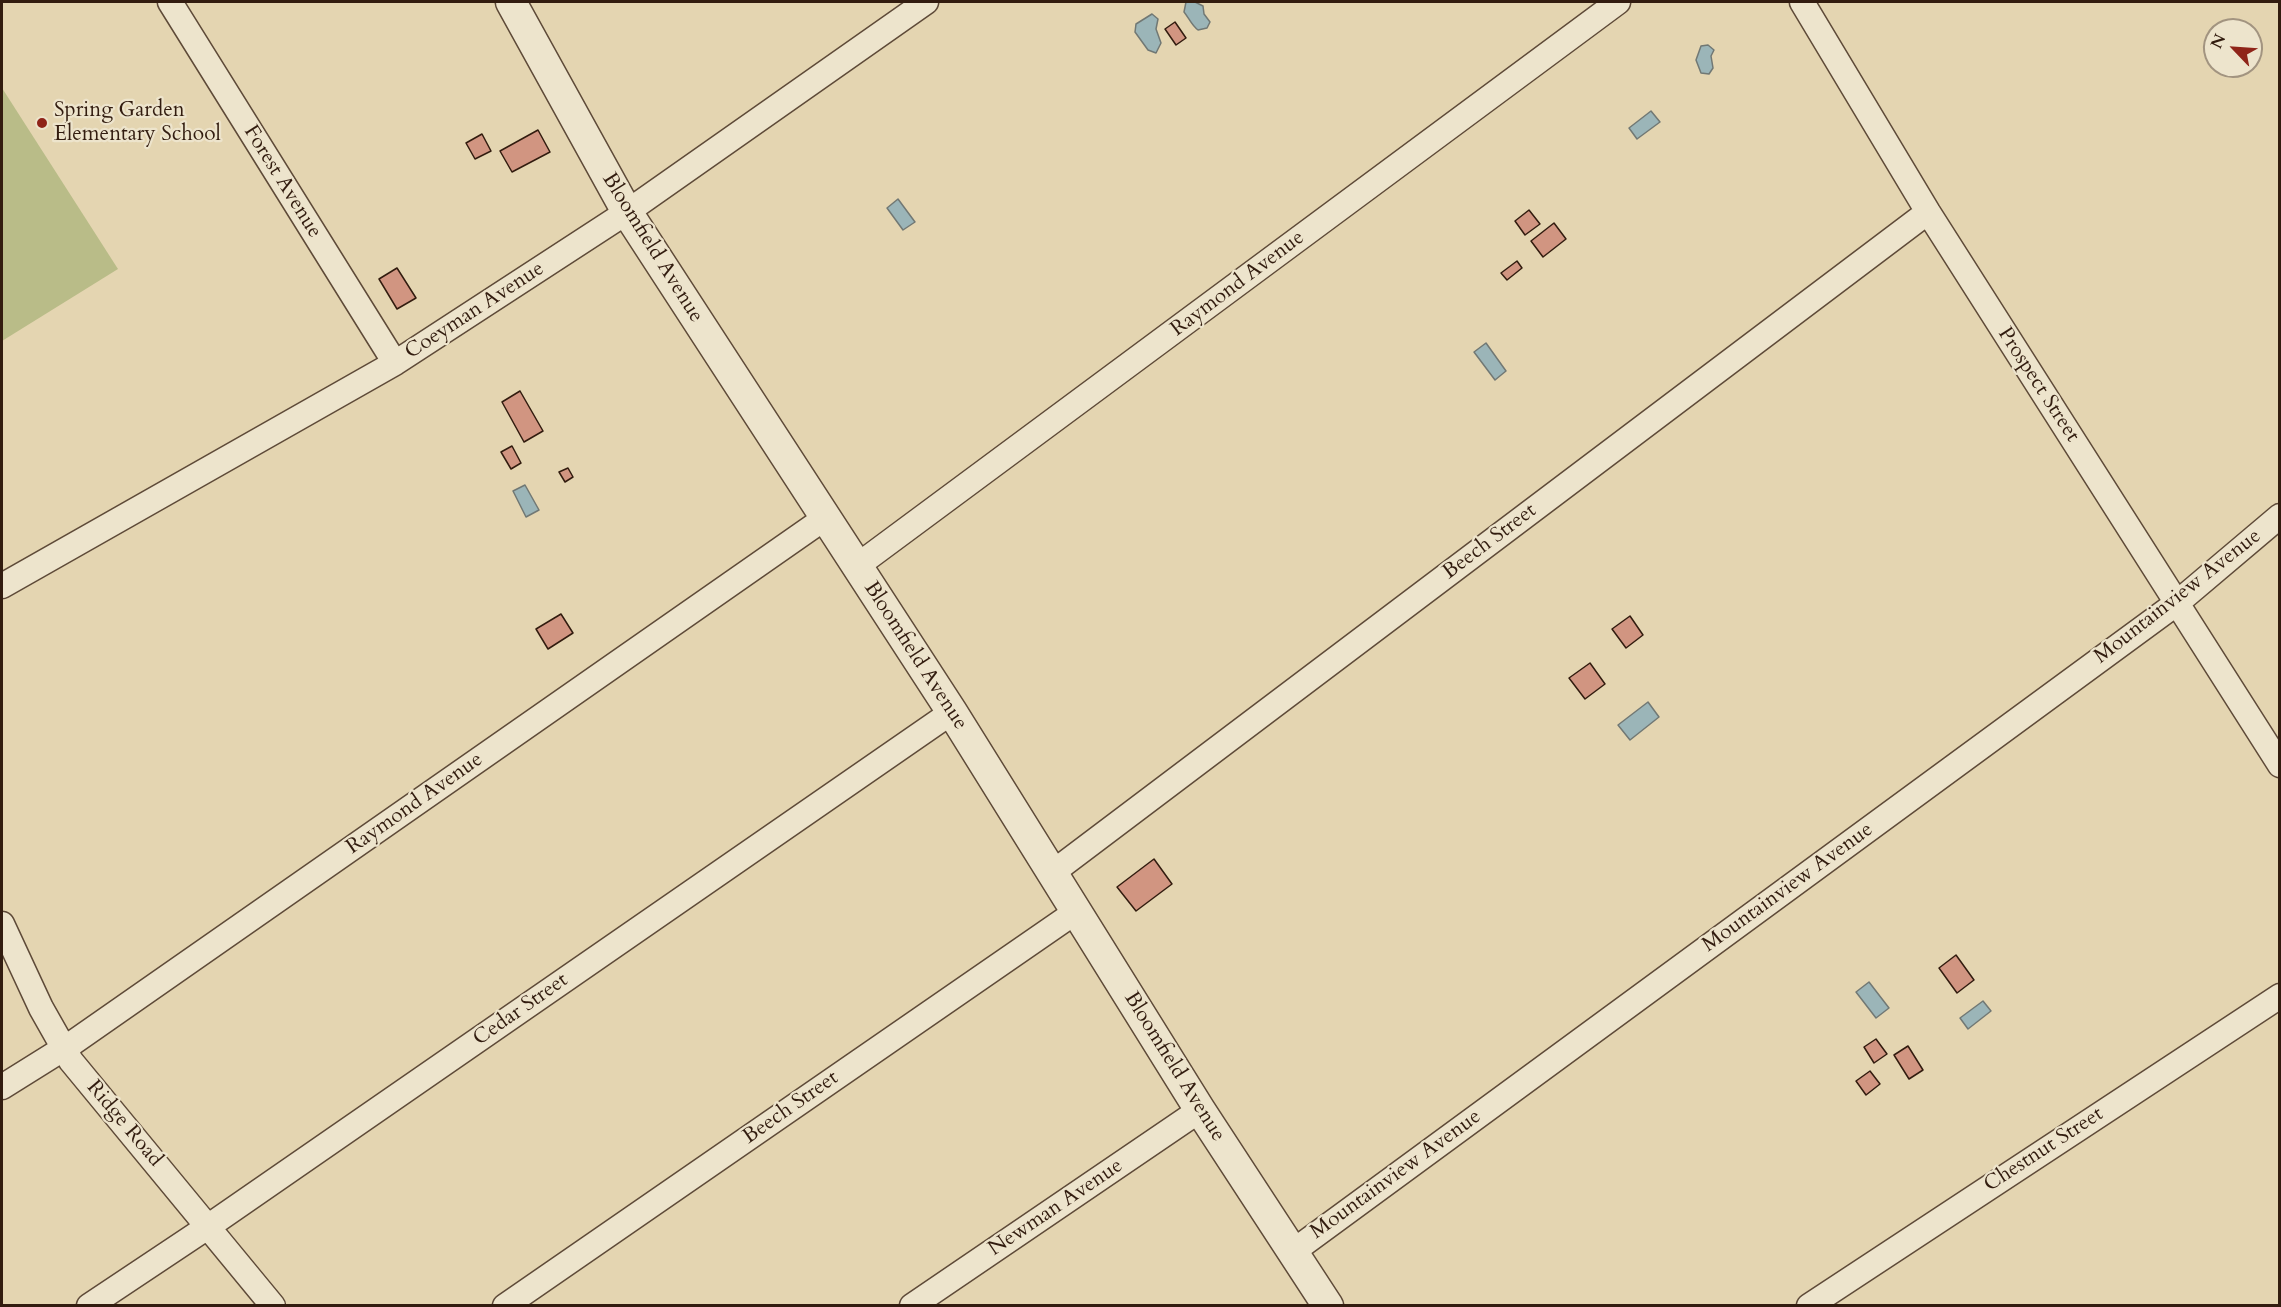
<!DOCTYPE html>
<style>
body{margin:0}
#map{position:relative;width:2281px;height:1307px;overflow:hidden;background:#e4d5b1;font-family:Cardo,serif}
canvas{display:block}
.frame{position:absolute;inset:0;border:3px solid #321c0f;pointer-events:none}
.north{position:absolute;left:2203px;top:18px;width:60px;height:60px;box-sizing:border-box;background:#ede4cc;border:2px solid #a29480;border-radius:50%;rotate:295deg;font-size:16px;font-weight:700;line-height:24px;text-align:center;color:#321c0f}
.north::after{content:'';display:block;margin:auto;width:21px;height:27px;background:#8f2418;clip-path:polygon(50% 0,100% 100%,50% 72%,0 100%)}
</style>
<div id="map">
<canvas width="2281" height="1307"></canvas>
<div class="frame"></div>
<div class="north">N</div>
</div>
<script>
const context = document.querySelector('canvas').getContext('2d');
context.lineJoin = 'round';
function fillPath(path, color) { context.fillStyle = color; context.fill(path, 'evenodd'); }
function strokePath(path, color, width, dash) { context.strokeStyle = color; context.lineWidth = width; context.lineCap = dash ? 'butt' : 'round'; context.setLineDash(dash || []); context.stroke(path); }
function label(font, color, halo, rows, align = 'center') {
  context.font = font + ' Cardo,serif'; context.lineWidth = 4.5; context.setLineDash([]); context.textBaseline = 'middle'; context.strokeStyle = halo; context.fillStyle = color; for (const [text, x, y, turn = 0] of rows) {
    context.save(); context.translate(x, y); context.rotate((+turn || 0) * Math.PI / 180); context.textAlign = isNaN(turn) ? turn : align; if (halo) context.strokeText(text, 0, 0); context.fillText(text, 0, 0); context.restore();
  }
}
fillPath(new Path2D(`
 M2,88L118,269L2,341Z`), '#b9bc88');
const water = new Path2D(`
 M1186,2H1195L1203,6L1204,14L1210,22L1207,28L1198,30C1192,26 1189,18 1184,12Z
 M1152,14L1158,19L1156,29L1161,43L1156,53L1148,50L1135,32L1136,24Z
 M1708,45L1714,50L1711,56L1713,68L1709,74L1701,73L1696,60L1701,46Z
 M1651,111L1660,122L1637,139L1629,128Z
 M898,199L915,222L903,230L887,208Z
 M1486,343L1506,371L1495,380L1474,352Z
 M525,485L539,510L526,517L513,491Z
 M1648,702L1659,717L1630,740L1618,725Z
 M1869,982L1889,1008L1876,1018L1856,992Z
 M1983,1001L1991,1011L1968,1029L1960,1018Z`);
fillPath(water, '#9bb5b8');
strokePath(water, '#717874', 1.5);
const building = new Path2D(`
 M1175,22L1186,38L1176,45L1165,29Z
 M538,130L550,152L512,172L500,151Z
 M482,134L491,151L475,159L466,143Z
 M1529,210L1540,224L1525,235L1515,221Z
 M1554,223L1566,239L1543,257L1531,241Z
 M1517,261L1522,268L1507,280L1501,273Z
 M397,268L416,298L397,309L379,279Z
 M520,391L543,431L524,442L502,402Z
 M512,446L521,463L511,469L501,452Z
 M568,468L573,477L565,482L559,472Z
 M561,614L573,633L548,649L536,629Z
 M1630,616L1643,635L1626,648L1612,629Z
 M1590,663L1605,684L1585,699L1569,678Z
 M1154,859L1172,884L1136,911L1117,887Z
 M1956,955L1974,980L1957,993L1939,968Z
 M1876,1039L1887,1054L1874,1063L1864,1047Z
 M1908,1046L1923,1070L1909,1079L1894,1055Z
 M1870,1071L1880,1084L1866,1095L1856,1081Z`);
fillPath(building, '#d19581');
strokePath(building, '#321c0f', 1.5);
const minor = new Path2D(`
 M170,2L395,363
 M1802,2L1928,212L2280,765
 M857,566L1618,2
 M2,586L395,363L627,212L926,2
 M1052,873L1928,212
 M2,924L41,1008L71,1061L273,1306
 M2,1087L74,1042L825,518
 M1291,1253L2177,603L2280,516
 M89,1306L209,1226L952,712
 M505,1306L1077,911
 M912,1306L1200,1110
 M1809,1306L2280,996`);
const tertiary = new Path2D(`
 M511,2L627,212L952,712L1200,1110L1328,1306`);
strokePath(minor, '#5e4a38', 27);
strokePath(tertiary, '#5e4a38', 33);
strokePath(minor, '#ede4cc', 24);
strokePath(tertiary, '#ede4cc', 30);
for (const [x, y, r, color] of [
 [42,123,6,"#8f2418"]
]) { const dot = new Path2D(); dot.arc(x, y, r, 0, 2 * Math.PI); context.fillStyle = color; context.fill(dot); strokePath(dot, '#ede4cc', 2); }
label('21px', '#321c0f', '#ede4cc', [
 ["Spring Garden",54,111],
 ["Elementary School",54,135]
], 'left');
label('21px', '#321c0f', '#ede4cc', [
 ["Forest Avenue",282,182,58],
 ["Bloomfield Avenue",652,248,58],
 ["Raymond Avenue",1238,284,-37],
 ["Coeyman Avenue",475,311,-33],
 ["Prospect Street",2038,385,57],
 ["Beech Street",1490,542,-37],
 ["Mountainview Avenue",2178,597,-38],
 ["Bloomfield Avenue",915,656,57],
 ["Raymond Avenue",415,804,-35],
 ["Mountainview Avenue",1788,888,-36],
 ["Cedar Street",521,1010,-35],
 ["Bloomfield Avenue",1174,1067,58],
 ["Beech Street",791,1108,-35],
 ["Ridge Road",124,1124,50],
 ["Chestnut Street",2044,1150,-33],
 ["Mountainview Avenue",1396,1175,-36],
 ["Newman Avenue",1056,1208,-34]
]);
</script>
